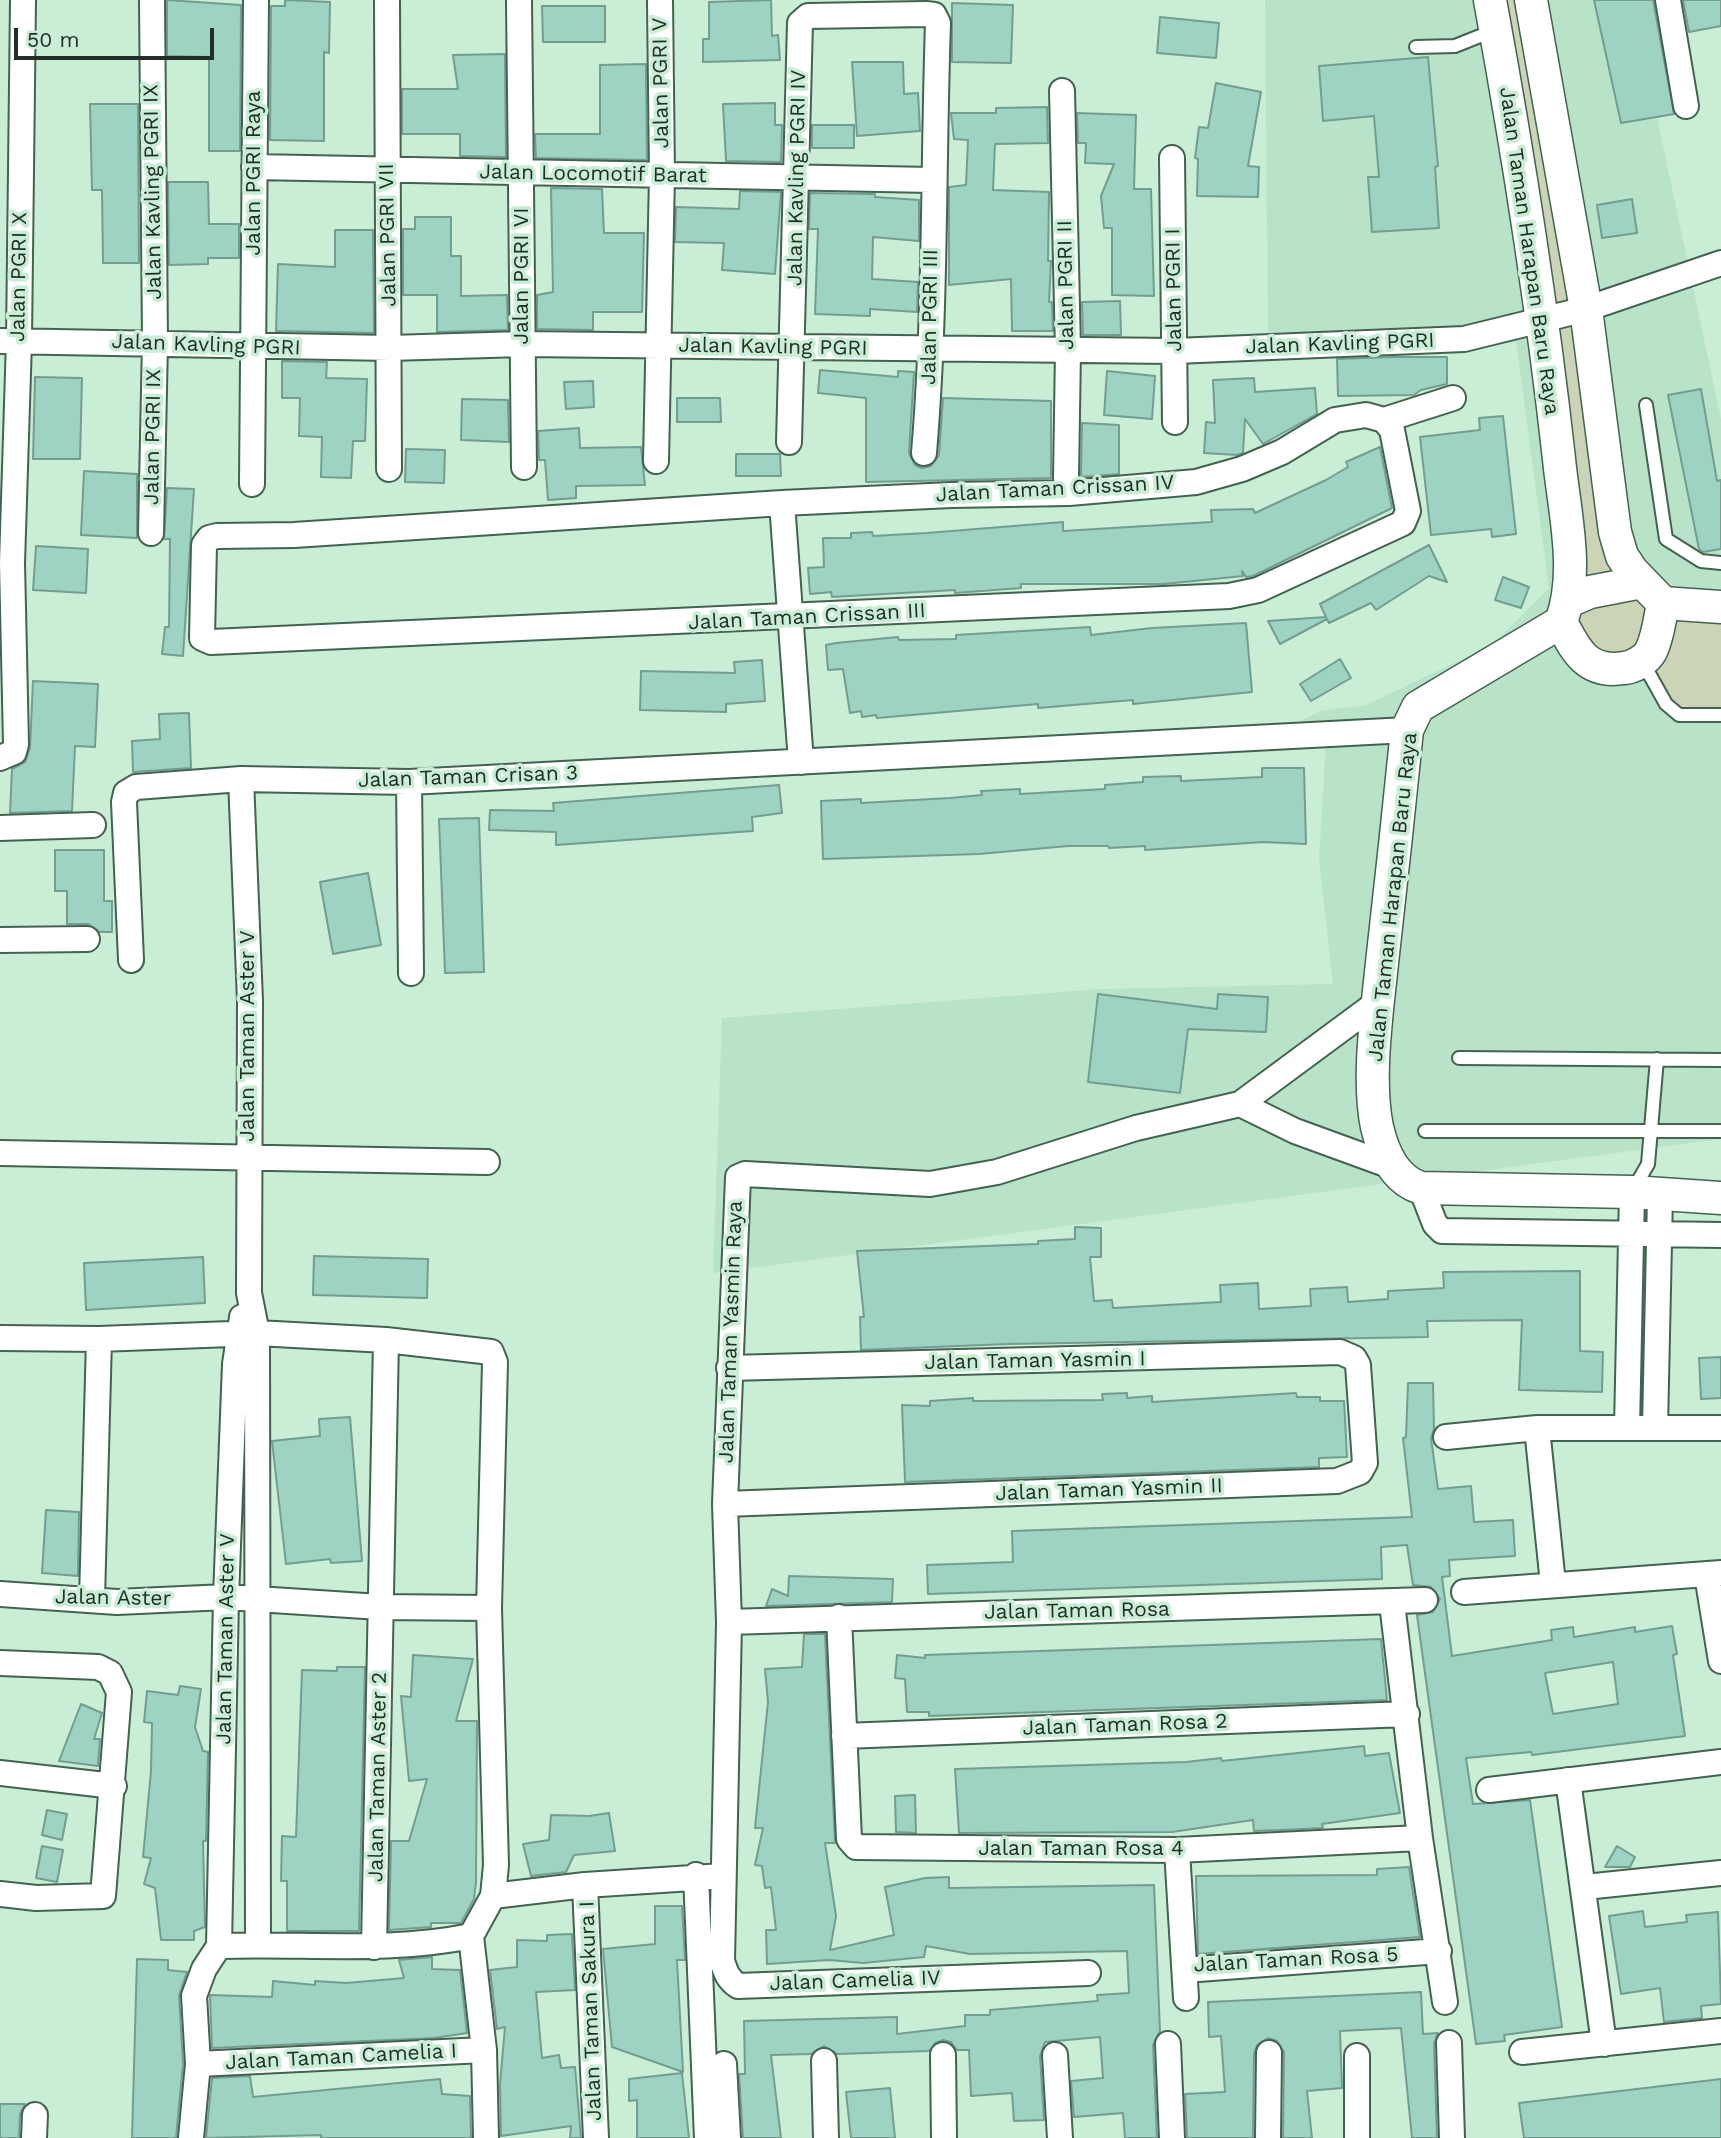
<!DOCTYPE html>
<style>
body{margin:0}
#map{position:relative;width:1721px;height:2138px;overflow:hidden;background:#caedd6;font-family:"Work Sans",sans-serif}
canvas{display:block}
.scale{position:absolute;left:14px;top:28px;width:200px;height:32px;box-sizing:border-box;border:4px solid #222f27;border-top:0;padding-left:9px;font-size:21px;line-height:24px;white-space:nowrap;color:#222f27;-webkit-text-stroke:5px #caedd6;paint-order:stroke}
</style>
<div id="map">
<canvas width="1721" height="2138"></canvas>
<div class="scale">50 m</div>
</div>
<script>
const context = document.querySelector('canvas').getContext('2d');
context.lineJoin = 'round';
function fillPath(path, color) { context.fillStyle = color; context.fill(path, 'evenodd'); }
function strokePath(path, color, width, dash) { context.strokeStyle = color; context.lineWidth = width; context.lineCap = dash ? 'butt' : 'round'; context.setLineDash(dash || []); context.stroke(path); }
function label(font, color, halo, rows, align = 'center') {
  context.font = font + ' "Work Sans",sans-serif'; context.lineWidth = 7; context.setLineDash([]); context.textBaseline = 'middle'; context.strokeStyle = halo; context.fillStyle = color; for (const [text, x, y, turn = 0] of rows) {
    context.save(); context.translate(x, y); context.rotate((+turn || 0) * Math.PI / 180); context.textAlign = isNaN(turn) ? turn : align; if (halo) context.strokeText(text, 0, 0); context.fillText(text, 0, 0); context.restore();
  }
}
fillPath(new Path2D(`
 M1265,0H1632L1721,419V1139L713,1273L722,1018L1101,989L1333,984L1319,859L1326,742L1260,743L1320,711L1366,705L1492,645L1549,588L1514,326L1268,333Z`), '#b9e3c8');
fillPath(new Path2D(`
 M1490,0H1531L1615,532L1663,603L1721,607V717L1679,715L1641,661L1599,669L1569,601Z`), '#ccd4b8');
const building = new Path2D(`
 M167,0L241,5L240,151H209V57L167,56Z
 M285,0L330,2L329,53L324,52V141L270,140L271,6H285Z
 M771,0L772,36L778,35L780,60L703,62V39H709V2Z
 M1594,0H1653L1674,114L1621,123Z
 M1683,0H1721V26L1689,32Z
 M952,3L1013,5L1011,63L952,62Z
 M542,6H605V42H543Z
 M1160,17L1219,23L1216,58L1157,53Z
 M505,54L506,157L460,156V134H402V89H458L453,55Z
 M1428,57L1438,166L1435,167L1439,228L1372,232L1368,177H1379L1374,116L1323,121L1319,66Z
 M852,62H903L904,94L918,93L920,131L857,136Z
 M646,64L647,160L536,158L535,134H600V65Z
 M1216,83L1261,92L1248,166L1259,167L1258,197L1197,196L1198,159L1195,158L1199,127L1208,128Z
 M775,103V125H782L781,162L726,161L723,104Z
 M90,104H138L139,263H103L102,190H92Z
 M1047,107L1048,143L995,144L993,190L1049,192L1048,261H1051L1049,302H1052L1053,331H1012L1011,279L949,285V187L966,185L968,140L954,139L951,113H996V108Z
 M1077,113L1136,115L1134,189H1151L1154,296L1112,295V228H1104L1101,196L1114,164L1085,163L1086,143H1078Z
 M812,125H854V148H812Z
 M168,182H208L209,224H239V258H208V264L169,265Z
 M551,188L602,189L604,233H644L642,312H593V330L537,329V295L553,292Z
 M740,191L781,192L775,274L722,270L724,243L675,242L676,207L739,209Z
 M810,193L875,194V197L919,200V241L873,237L872,279L918,282L917,312L870,309V316L815,314L818,229H809Z
 M1632,199L1637,233L1602,238L1597,205Z
 M415,217H451V256H461V296L507,295L508,330L437,332V295H403V229H415Z
 M335,230H373L374,333L276,331L278,264L335,267Z
 M1120,301L1121,335H1083L1082,302Z
 M1393,357H1447V384L1421,390L1414,395L1338,396L1337,359Z
 M282,361L327,362L326,378L367,379L365,441H353L351,478L321,477L322,437L299,436L300,398H282Z
 M820,370L898,377V371L914,372L909,453L915,465L922,468L931,466L939,455L943,398L1051,401V478L866,482V398L818,393Z
 M1107,371L1155,376L1152,419L1104,415Z
 M35,377L82,378L80,459H33Z
 M1254,378L1255,392L1315,388L1317,414L1263,444L1245,419L1243,453L1237,455L1204,453L1206,422L1215,423L1213,380Z
 M593,381L594,407L566,409L564,382Z
 M1701,389L1717,481L1721,480V549L1703,552L1699,549L1668,395Z
 M677,398H720L721,422H677Z
 M462,399L508,400L509,442L461,440Z
 M1503,416L1516,534L1492,537L1491,529L1431,535L1420,437L1480,430L1479,418Z
 M1082,423L1119,425V474L1081,477Z
 M579,428L580,448L641,447L645,485L576,486V498L548,500L545,460H539L538,431Z
 M1380,447L1392,508L1253,576L1246,577L1242,571L1243,576L1164,584H1021V588L955,593V590L832,597L831,592L810,594L808,568L824,567L823,538H851V533L872,532L873,536L927,533L1063,522V531L1212,522L1211,510L1253,509L1255,513L1326,480L1348,467L1346,462Z
 M406,449L445,450L444,483L405,482Z
 M736,454H780L781,476H736Z
 M84,471L137,474V538L81,535Z
 M167,488L194,489L183,656L162,654L165,627H169L170,539H164Z
 M1429,545L1447,582L1429,576L1376,610L1371,603L1329,623L1327,619L1280,644L1268,621L1326,617L1320,604Z
 M36,546L88,549L86,593L33,590Z
 M1503,577L1529,587L1521,608L1495,600Z
 M1246,623L1252,692L1133,704V700L1038,708V704L877,718L876,715L862,717L861,711L850,713L843,669L828,670L826,645L836,643L898,637L899,640L956,639V635L1090,627L1091,635L1152,628Z
 M1340,659L1351,678L1311,701L1300,684Z
 M762,660L765,701L726,704V712L640,710L641,671L735,673L734,662Z
 M33,681L98,684L95,747L75,746L72,811L10,813L12,769L25,762L30,748Z
 M189,713L191,768L133,772L132,741L160,739L159,714Z
 M1262,768H1304L1306,844L1263,842L1145,850V846L1109,848L1108,846H1068L979,854L823,859L821,801L861,799V803L950,798L982,795L981,791L1020,789V794L1105,789V785L1143,782V777L1181,776V781L1262,777Z
 M779,785L782,813L752,817L753,831L556,845V832L489,830L490,810L554,811L553,803Z
 M479,818L484,972L445,973L439,819Z
 M55,850H104V901H112V932H100L88,924H67V891H55Z
 M368,873L381,945L333,954L320,882Z
 M1098,994L1217,1009L1218,994L1268,997L1266,1032L1188,1029L1180,1093L1088,1082Z
 M1075,1227L1101,1228V1257H1090L1094,1301L1112,1300L1113,1308L1221,1302L1220,1285L1258,1283L1259,1309L1311,1306L1310,1289L1347,1287L1348,1302L1388,1299V1291L1444,1288L1443,1272L1580,1271V1351L1603,1352L1602,1392L1519,1390L1522,1320L1427,1321L1428,1337L1008,1344L861,1350L860,1317H864L857,1251L1038,1244V1241L1075,1239Z
 M314,1256L428,1259L427,1298L313,1295Z
 M203,1257L205,1303L86,1310L84,1263Z
 M1721,1357V1398L1701,1399L1699,1358Z
 M1408,1383H1433L1434,1429L1431,1438L1438,1489L1471,1486L1474,1522L1513,1520L1515,1556L1449,1560L1450,1576L1442,1577L1452,1656L1552,1640L1551,1630L1573,1627L1574,1637L1635,1627V1632L1672,1626L1677,1654L1673,1655L1685,1736L1532,1755L1531,1752L1466,1758L1473,1804L1530,1800L1562,2027L1504,2035L1505,2041L1476,2044L1417,1615L1433,1612L1440,1599L1431,1587L1413,1585L1407,1545L1381,1547L1382,1579L928,1594L927,1565L1013,1562L1012,1531L1412,1517L1403,1438L1406,1437ZM1613,1662L1618,1704L1553,1714L1545,1673Z
 M1127,1393V1398L1152,1396V1402L1296,1393L1297,1397H1320V1401H1344L1347,1457L1319,1458V1467L905,1482L902,1405L930,1406V1401L973,1398V1401L1103,1400L1102,1394Z
 M350,1417L362,1561L331,1563L330,1559L286,1564L272,1441L320,1436L319,1419Z
 M46,1510L79,1512L78,1576L42,1573Z
 M789,1576L893,1579L892,1602L766,1606L772,1589L788,1596Z
 M804,1634H825L835,1843H825L836,1916L830,1950L894,1935L885,1887L925,1878L949,1877V1888L1154,1885L1160,2031L1153,2045L1157,2138H1125L1123,2113L1074,2117L1071,2081L1103,2078L1100,2037L1045,2042L1040,2056L1044,2120L1014,2121L1012,2093L971,2096L969,2050H957L951,2042L943,2040L935,2043L929,2051L837,2054L824,2046L811,2054L771,2055L781,2138H743L739,2074H745L744,2021L897,2017V2034L965,2026V2015H990V2010L1098,2001L1097,1995L1129,1993L1127,1951L970,1954L926,1946L924,1957L863,1963L829,1960L767,1964L766,1930H776L771,1887L765,1888L762,1866L755,1865L763,1828H755L768,1702L765,1669L802,1667Z
 M1381,1639L1387,1700L929,1716V1712H907L905,1679L895,1678L897,1655L925,1658V1655Z
 M413,1655L473,1659L456,1721H477L476,1882L474,1899L461,1923H431V1927L389,1930L391,1841H409L427,1779L409,1781L401,1696L411,1697Z
 M337,1667H365L359,1931H287V1881H281L282,1836L296,1837L302,1670L337,1671Z
 M180,1686L201,1689L195,1727L203,1751L208,1752L206,1841H203L205,1927L194,1931V1940H161L155,1888L144,1884L151,1858L143,1857L151,1771L152,1723L144,1722L147,1691L178,1695Z
 M81,1704L102,1713L94,1739H100L98,1766L59,1761Z
 M1364,1746L1365,1756L1389,1753L1400,1813L1322,1824L1323,1828L1281,1830L1254,1831L1253,1820L1172,1832L959,1833L955,1769L1186,1762L1221,1758L1222,1761Z
 M915,1795L916,1833L896,1832L895,1796Z
 M47,1810L67,1814L62,1840L42,1835Z
 M609,1813L615,1851L574,1855L566,1872L531,1876L523,1844L549,1840L551,1815L589,1816Z
 M42,1846L63,1850L57,1882L36,1878Z
 M1617,1846L1635,1857L1630,1867H1605Z
 M1409,1867L1420,1937L1198,1954L1196,1876L1377,1875V1869Z
 M655,1906H682L685,1960H677L683,2072L612,2047L603,1949L655,1944Z
 M1643,1911L1645,1927L1687,1922L1686,1915L1718,1912L1721,2004L1701,2006L1702,2018L1664,2022L1660,1988L1621,1994L1609,1916Z
 M572,1934L575,1990L536,1992L542,2058L559,2055L561,2068L575,2067L581,2138H570L571,2126L501,2136L500,2084L505,2027L497,2029L490,1970L517,1967V1940L547,1941V1935Z
 M432,1957V1969L460,1970L467,2033L434,2038L212,2048L210,1995L272,1997L273,1981L315,1985V1981L346,1983L404,1978L399,1960Z
 M137,1959L168,1960V1970L187,1972L179,1996L183,2064L176,2138H132Z
 M1421,1992L1423,2034L1438,2033L1434,2043L1437,2138H1412L1401,2028L1340,2031L1342,2088L1307,2091L1312,2138H1283L1284,2052L1277,2041L1268,2038L1257,2045L1254,2053L1253,2138H1187L1185,2094L1225,2092L1221,2036L1209,2037L1208,2002Z
 M682,2073L689,2138H637V2100L629,2101V2079Z
 M250,2076L253,2097L440,2079L442,2094L470,2096L471,2138H321V2135L206,2138L212,2078Z
 M1721,2079V2138H1524L1519,2103Z
 M890,2088L895,2138H851L846,2092Z
 M0,2104H25L20,2114L19,2138H0Z`);
fillPath(building, '#9ed3c4');
strokePath(building, '#739d91', 2);
const service = new Path2D(`
 M1416,47L1455,46L1495,30
 M1646,405L1666,539L1701,561L1721,563
 M1642,661L1666,704L1679,715H1721
 M1459,1058L1721,1060
 M1425,1131H1721
 M1633,1190L1648,1164L1657,1059`);
const minor = new Path2D(`
 M387,0L389,469
 M519,0L524,467
 M1668,0L1686,106
 M1062,91L1068,350L1066,478
 M1172,158L1175,422
 M254,167L932,180
 M0,341L390,348L522,344L1175,351L1464,339L1586,309L1721,263
 M1366,415L1384,420L1392,430L1408,511L1403,523L1258,590L1229,596L211,642L202,638L204,545L209,538L217,536L294,535L782,503L951,495L1069,493L1196,482L1242,469L1282,452L1335,420Z
 M1384,420L1453,398
 M789,442L800,23L808,16L926,14L934,15L938,23C933,167 936,310 924,453
 M656,461L662,175L660,0
 M252,484L256,0
 M782,503L801,762
 M151,533L155,342L152,0
 M0,758L14,752L16,744L12,563L19,341L23,0
 M241,779L250,1001L249,1293L257,1333L258,1944
 M409,782L411,973
 M0,828L93,825
 M0,940L87,939
 M131,960L124,802L126,793L136,787L241,779L409,782L1407,730
 M1240,1104L1295,1131L1391,1166
 M0,1153L487,1162
 M1421,1188L1435,1224L1442,1231L1721,1235
 M0,1338L99,1339L257,1333L386,1340L491,1352L495,1362L489,1608L496,1865L493,1896
 M1537,1428L1553,1584
 M1627,1428L1632,1192
 M1655,1428L1660,1196
 M1446,1437L1537,1428H1721
 M725,1504L1337,1481L1360,1472L1365,1463L1358,1365L1354,1358L1340,1352L729,1368
 M1707,1575L1721,1661
 M1464,1592L1721,1573
 M0,1594L117,1602L226,1597L380,1607L489,1608
 M92,1599L99,1339
 M1392,1603L1420,1838L1445,2002
 M839,1617L849,1839L856,1847L1177,1850L1420,1838
 M729,1622L1425,1600
 M0,1663L98,1667L110,1673L119,1692L103,1896L36,1898L0,1894
 M844,1736L1407,1714
 M0,1773L114,1786
 M1568,1780L1604,2044
 M1489,1790L1721,1762
 M1177,1850L1186,1998
 M696,1875L707,2138
 M585,1885L596,2138
 M1585,1887L1721,1873
 M471,1936L493,1896L585,1885L723,1876
 M471,1936L484,2050L486,2138
 M219,1946L226,1597L235,1364L242,1317
 M219,1946C304,1943 389,1953 471,1936
 M374,1947L386,1340
 M1185,1970L1439,1951
 M1088,1973L738,1986C728,1979 726,1973 722,1961L729,1622L725,1504L738,1177L745,1174L930,1184L997,1172L1136,1128L1240,1104L1378,1002
 M1449,2043L1452,2138
 M1168,2044L1172,2138
 M1522,2052L1721,2031
 M943,2055L944,2138
 M1055,2055L1060,2138
 M824,2061L826,2138
 M198,2064L484,2050
 M724,2064L728,2138
 M34,2138L35,2115
 M191,2138L198,2064L194,1996L204,1969L219,1946
 M1268,2138L1269,2053
 M1357,2138V2056`);
const tertiary = new Path2D(`
 M1490,0C1518,152 1542,305 1559,459C1564,510 1580,573 1561,622L1418,707L1407,730C1399,808 1391,885 1382,963C1377,1012 1367,1079 1377,1127C1383,1153 1395,1180 1421,1188L1632,1192L1721,1198
 M1531,0L1586,309L1615,532L1622,556L1632,571L1663,603L1721,607
 M1569,601L1590,592L1642,582
 M1561,622C1576,651 1587,674 1624,668C1634,667 1646,660 1651,651C1658,637 1660,618 1663,603`);
strokePath(service, '#43624f', 16);
strokePath(minor, '#43624f', 28);
strokePath(tertiary, '#43624f', 35);
strokePath(service, '#fff', 12);
strokePath(minor, '#fff', 24);
strokePath(tertiary, '#fff', 32);
label('21px', '#222f27', '#caedd6', [
 ["Jalan PGRI V",661,83,-91],
 ["Jalan PGRI Raya",254,173,-90],
 ["Jalan Locomotif Barat",593,174,1],
 ["Jalan Kavling PGRI IV",797,178,-89],
 ["Jalan Kavling PGRI IX",153,192,-91],
 ["Jalan PGRI VII",388,235,-91],
 ["Jalan Taman Harapan Baru Raya",1529,251,82],
 ["Jalan PGRI VI",522,276,-90],
 ["Jalan PGRI X",19,277,-89],
 ["Jalan PGRI II",1066,285,-91],
 ["Jalan PGRI I",1174,290,-91],
 ["Jalan PGRI III",930,317,-89],
 ["Jalan Kavling PGRI",1340,344,-2],
 ["Jalan Kavling PGRI",206,345,2],
 ["Jalan Kavling PGRI",773,347,1],
 ["Jalan PGRI IX",153,437,-89],
 ["Jalan Taman Crissan IV",1055,489,-3],
 ["Jalan Taman Crissan III",807,617,-3],
 ["Jalan Taman Crisan 3",468,777,-2],
 ["Jalan Taman Harapan Baru Raya",1393,897,-84],
 ["Jalan Taman Aster V",248,1036,-90],
 ["Jalan Taman Yasmin Raya",731,1332,-88],
 ["Jalan Taman Yasmin I",1035,1361,-1],
 ["Jalan Taman Yasmin II",1109,1490,-2],
 ["Jalan Aster",113,1598,1],
 ["Jalan Taman Rosa",1077,1611,-1],
 ["Jalan Taman Aster V",226,1639,-89],
 ["Jalan Taman Rosa 2",1125,1725,-2],
 ["Jalan Taman Aster 2",378,1777,-89],
 ["Jalan Taman Rosa 4",1081,1849],
 ["Jalan Taman Rosa 5",1296,1960,-3],
 ["Jalan Camelia IV",855,1981,-2],
 ["Jalan Taman Sakura I",591,2011,-92],
 ["Jalan Taman Camelia I",341,2057,-3]
]);
</script>
